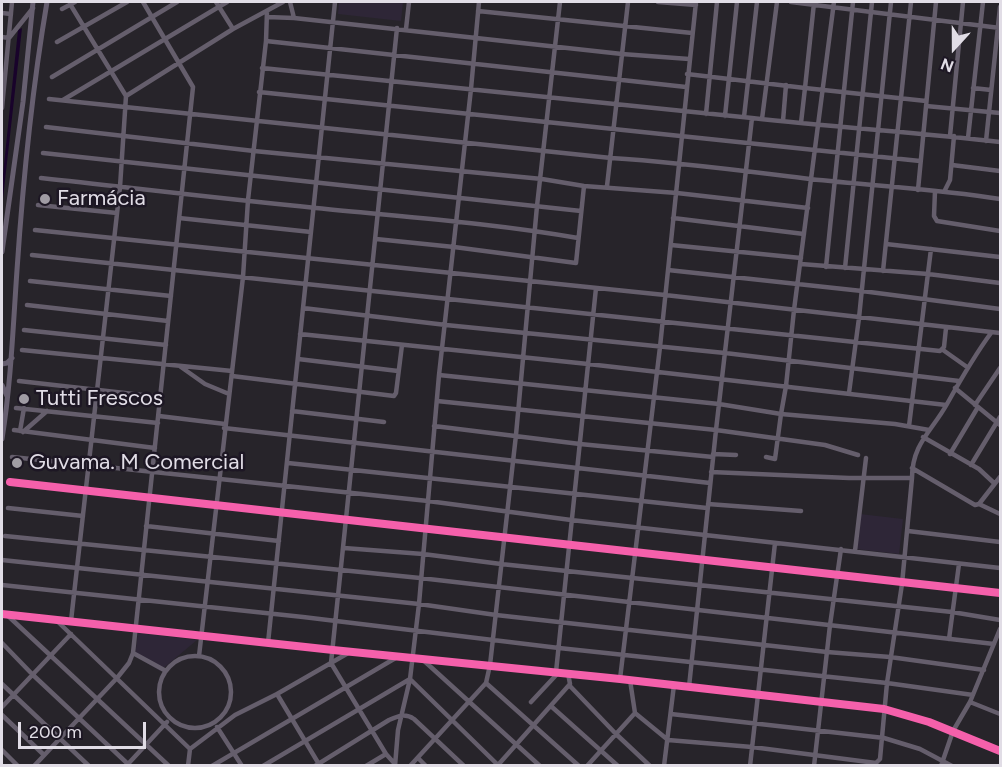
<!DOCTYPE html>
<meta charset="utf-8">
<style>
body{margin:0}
#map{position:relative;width:1002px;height:767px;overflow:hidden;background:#27242a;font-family:Figtree,sans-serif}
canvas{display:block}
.frame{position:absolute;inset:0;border:3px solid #e1dde6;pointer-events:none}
.north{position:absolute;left:924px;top:18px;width:60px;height:60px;-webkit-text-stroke:4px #1d1724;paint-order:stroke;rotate:201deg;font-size:16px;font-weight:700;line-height:24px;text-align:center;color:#e1dde6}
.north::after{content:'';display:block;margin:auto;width:21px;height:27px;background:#e1dde6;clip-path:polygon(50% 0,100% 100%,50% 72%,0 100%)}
.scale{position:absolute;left:18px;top:722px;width:128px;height:27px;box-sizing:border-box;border:3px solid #e1dde6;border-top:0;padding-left:8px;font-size:18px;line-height:21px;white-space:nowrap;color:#e1dde6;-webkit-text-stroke:4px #1d1724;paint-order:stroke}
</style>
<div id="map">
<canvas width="1002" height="767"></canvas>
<div class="frame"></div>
<div class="north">N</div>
<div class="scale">200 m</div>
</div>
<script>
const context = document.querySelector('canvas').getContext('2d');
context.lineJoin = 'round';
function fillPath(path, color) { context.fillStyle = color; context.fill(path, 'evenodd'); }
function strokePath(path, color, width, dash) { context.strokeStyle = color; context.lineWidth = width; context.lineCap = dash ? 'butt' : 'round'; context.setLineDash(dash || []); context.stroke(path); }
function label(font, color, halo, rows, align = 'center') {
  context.font = font + ' Figtree,sans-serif'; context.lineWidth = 5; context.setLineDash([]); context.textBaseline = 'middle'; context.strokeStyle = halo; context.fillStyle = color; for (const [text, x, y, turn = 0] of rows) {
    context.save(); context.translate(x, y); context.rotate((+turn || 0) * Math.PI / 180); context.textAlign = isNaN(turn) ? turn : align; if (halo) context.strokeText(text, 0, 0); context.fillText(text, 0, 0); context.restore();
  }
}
fillPath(new Path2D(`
 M339,2H403L401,21L338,14Z
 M860,514L903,519L899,554L856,549Z
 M138,633L197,640L160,671L135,656Z`), '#2e2637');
fillPath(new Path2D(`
 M22,28L2,207V184L18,30Z`), '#19032b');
strokePath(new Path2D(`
 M216,2L233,29
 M290,2L294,18
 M560,2L537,206L516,435L490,665L486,683L579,766
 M658,2L696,5
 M791,2L1000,28
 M814,3L805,88L926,101
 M70,4L126,96
 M62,9L75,2
 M478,11L692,33
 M2,13L11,14
 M267,17L294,18L622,54L689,59
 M406,29L409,2
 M2,37L9,38L33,8
 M266,41L686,87
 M57,42L127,2
 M262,68L752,118
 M687,74L805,88L801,123
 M52,77L177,2
 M973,88L991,90
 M259,92L920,161
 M49,99L611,158C678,162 744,171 810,179C874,186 938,189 1000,199
 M63,100L227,2
 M926,106L1000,113
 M2,108L12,2
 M706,114L717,2
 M725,116L737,2
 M744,117L757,2
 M762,119L777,2
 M783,121L786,85
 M46,127L254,151L542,179L584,186L677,193L808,208
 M950,136L963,2
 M968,138L983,2
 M986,141L1000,7
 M43,153L581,211
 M952,165L1000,171
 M41,178C133,188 224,199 316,208C404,217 492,223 578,238
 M607,186L628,2
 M918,190L936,2
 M935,191L934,216L937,221L1000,231
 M944,192L950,180L954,136
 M38,205L117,213
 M179,218L311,232
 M673,218L804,234
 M35,230L665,295L1000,333
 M376,239L454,247L576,263L584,186
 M886,244L1000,257
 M671,245L801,258
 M32,255L940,351L944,347L946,328
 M801,264L928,274L1000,283
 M826,267L853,2
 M845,268L872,2
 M668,270L862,291L1000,309
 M883,271L911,2
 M30,281L171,296
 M27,305L168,321
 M303,308L446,325L725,353L959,381
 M24,330L166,345
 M300,334L588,364L946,405
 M22,350L232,371
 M943,350L967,367
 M298,359L398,371
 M181,367L205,384L229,394
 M439,375L719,404L781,414L895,424L929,430
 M232,376L394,396L396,393L402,345
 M19,381L160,397
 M955,388L1000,425
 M849,393L859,318L891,2
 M437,401L716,430L825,445L858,455
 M975,405L1000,368
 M16,408L158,423
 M292,411L384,422
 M159,416L225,424
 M434,426L580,444L713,457
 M909,426L931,249
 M224,428L710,483
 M14,430L155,448
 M20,431L24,408
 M23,432L47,411
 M923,437L979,469L994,483
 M713,454L736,455
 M950,454L978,407
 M12,457L428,501L571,520L1000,568
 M766,457L775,459L781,414L786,386L794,310L834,2
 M288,463L707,508
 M971,465L1000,417
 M912,468L975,505L979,504L1000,477
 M912,478C912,444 932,431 947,404C961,379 974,356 991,333
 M10,482L1000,593
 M708,504L801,511
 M979,504L1000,514
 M8,508L83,516
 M146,526L279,541
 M908,531L1000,542
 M5,536L420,578L994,644
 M344,548L423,554L501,564L952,612L1000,620
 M855,551L866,458
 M2,560L419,604L496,615L827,652L890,657L984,670
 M2,585L303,617L559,648L887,683L973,695
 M2,614L333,650L620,679L884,709L929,722L1000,751
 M6,614L169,766
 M55,619L190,749
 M71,621L120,187L126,96L233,29L283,2
 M949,639L959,564
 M2,643L33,675L130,766
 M268,643L335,2
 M133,653L166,671
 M199,656L243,277L248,200L266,41L267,11
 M159 692a36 36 0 1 1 72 0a36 36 0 1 1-72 0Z
 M422,659L540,766
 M556,672L596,288
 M620,679L660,347L696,2
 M2,684L89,766
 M569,685L616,734L650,766
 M689,687L716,430L752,118C835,127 918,133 1000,142
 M277,694L320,766
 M531,702L559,672
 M970,702L1000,714
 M2,707L71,634
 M552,707L618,766
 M635,713L668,740L752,747L876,763L880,759L887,683L902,584L912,478H849L711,472
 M671,714L884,738L920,749L952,766
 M2,715L44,755
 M217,727L242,766
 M2,750L18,766
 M386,754L331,663L397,28
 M418,758L426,766
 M128,764L167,722
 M498,765L570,684L568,673
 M34,766L117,678L129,663L133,653L193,87L143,2
 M188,766L190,749L235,715L277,694L350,652
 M212,766L399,656
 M263,766L410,679L499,766
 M315,766L389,720C398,716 405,713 414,719L464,766
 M366,766L386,754L395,764
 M395,766L398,730L410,679L419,604L439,375L471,89L479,2
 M410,766L486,683
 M587,766L635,713L630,680
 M664,766L674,685
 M750,766L775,543
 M814,766L830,625L841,549
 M941,766L953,731L970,702L1000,629`), '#655e6c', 4.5);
strokePath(new Path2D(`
 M2,252L23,102L33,2
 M2,364L7,363L12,358
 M2,385L7,396
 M2,439C11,383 13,327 17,270C23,180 32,90 47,2`), '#675f70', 5);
strokePath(new Path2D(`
 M10,482L1000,593
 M2,614L333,650L620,679L884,709L929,722L1000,751`), '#f560ab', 8);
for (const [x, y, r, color] of [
 [45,199,6,"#a09ca4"],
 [24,399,6,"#a09ca4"],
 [17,463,6,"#a09ca4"]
]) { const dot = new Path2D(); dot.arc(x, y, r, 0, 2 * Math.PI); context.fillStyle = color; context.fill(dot); strokePath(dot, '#1d1724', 2); }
label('22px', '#e1dde6', '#1d1724', [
 ["Farmácia",57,199],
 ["Tutti Frescos",36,399],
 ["Guvama. M Comercial",29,463]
], 'left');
</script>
